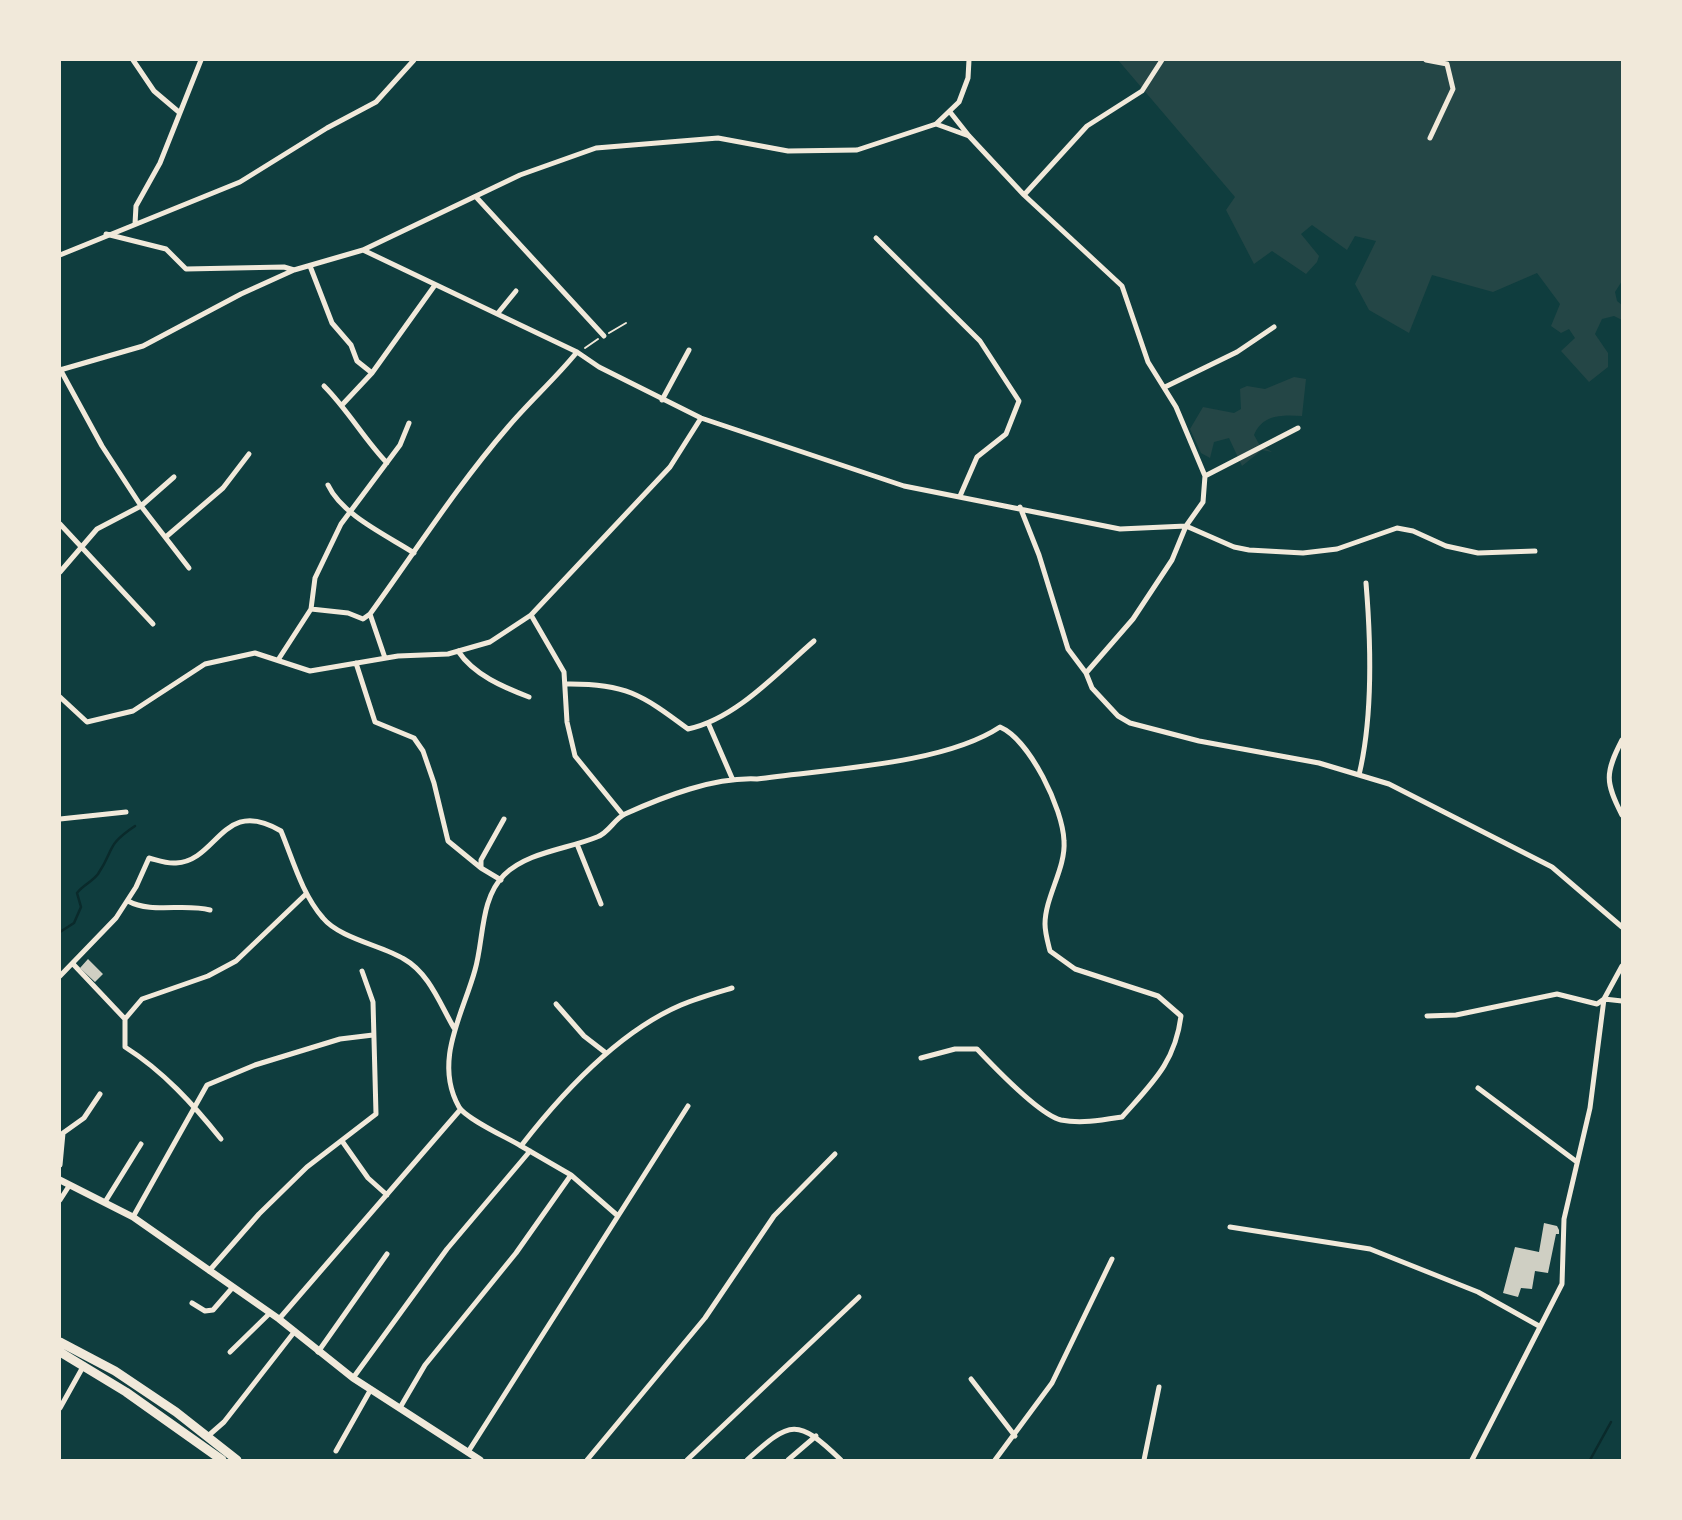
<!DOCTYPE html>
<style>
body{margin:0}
#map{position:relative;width:1682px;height:1520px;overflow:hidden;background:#0f3d3e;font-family:"Asap Condensed",sans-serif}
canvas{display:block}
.frame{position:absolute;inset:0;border:61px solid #f1e9da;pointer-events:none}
</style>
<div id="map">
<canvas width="1682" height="1520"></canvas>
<div class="frame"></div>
</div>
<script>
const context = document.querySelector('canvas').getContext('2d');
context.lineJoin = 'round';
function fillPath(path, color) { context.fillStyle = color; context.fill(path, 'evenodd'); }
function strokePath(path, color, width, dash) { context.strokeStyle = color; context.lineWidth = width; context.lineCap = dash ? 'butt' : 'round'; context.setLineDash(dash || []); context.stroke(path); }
fillPath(new Path2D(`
 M1118,60H1622V281L1615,292L1617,301L1622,305V320L1614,316L1602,319L1595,334L1608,353V367L1589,382L1561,351L1575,338L1569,329L1561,333L1551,326L1560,304L1537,273L1493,292L1432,275L1409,333L1369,310L1355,284L1376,241L1355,236L1347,250L1312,225L1301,234L1319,256L1317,262L1306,274L1272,251L1254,264L1226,210L1235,197Z
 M1294,377L1306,379L1302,416C1282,415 1263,414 1254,435L1259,444L1272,452L1262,450L1242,466L1229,438L1214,442L1210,458L1201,453L1190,429L1203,407L1234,413L1241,409L1240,389L1247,386L1265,389Z`), '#244646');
strokePath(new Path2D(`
 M60,932L74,923L81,907L77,893C83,885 92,882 98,874C115,849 105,846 135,826
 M1590,1460L1611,1422`), '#0a2a2b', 2.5);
fillPath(new Path2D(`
 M88,959L103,974L95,982L80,968Z
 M1544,1223L1557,1226L1559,1230V1234H1556L1548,1273L1535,1271L1532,1289L1521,1288L1518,1297L1503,1293L1515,1247L1539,1252Z`), '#cfcfc3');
strokePath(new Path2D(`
 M609,333L626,323
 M585,348L598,339`), '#f1e9da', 2);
strokePath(new Path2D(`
 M133,60L154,91L180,113
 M1426,60L1447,64L1453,89L1430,138
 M950,112L969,136L1024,195L1122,286L1148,362L1176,407L1205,476L1203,502L1186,526L1172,560L1133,619L1086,673
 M936,124L969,136
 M1024,195L1087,126L1142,91L1162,60
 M477,198L604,336
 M135,224L136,206L160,163L201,60
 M106,234L166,249L186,269L284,267L294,270
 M876,238L980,341L1019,401L1006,434L977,457L960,496
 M363,250L520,175L596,148L718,138L788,151L857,150L936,124L959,102L968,78L969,60
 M60,255L240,182L327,128L376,102L414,60
 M310,266L332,323L351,345L357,361L372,373
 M498,313L516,291
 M60,369L102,446L141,506L189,568
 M60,370L143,346L241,294L294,270L363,250L577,352L599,367L701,418L904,486L1120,529L1186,526L1234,547L1249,550L1303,553L1337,549L1397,528L1413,531L1446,546L1478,553L1535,551
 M324,386C348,410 364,439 387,463
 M1165,387L1237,352L1274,327
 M662,400L689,350
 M342,405L372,373L435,285
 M1205,476L1298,428
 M328,485C342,515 386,535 414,553
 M1020,507L1039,555L1068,649L1086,673L1092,688L1118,716L1130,723L1199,741L1319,763L1389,784L1552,867L1622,927
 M60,524L153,624
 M167,536L223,488L249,454
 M60,572L97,529L141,506L174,477
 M311,609L348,613L363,619L370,614
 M531,615L564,672L567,722L575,756L623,815
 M458,651C474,675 503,687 529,697
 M385,658L370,614C415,552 457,486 508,427C530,401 555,379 577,352
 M278,660L311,609L315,578L341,524L400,445L409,423
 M356,663L375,722L414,738L423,751L434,783L448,841L481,868
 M565,684C625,683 641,694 688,729C736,719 778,672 814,641
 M60,697L87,722L133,711L205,664L255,653L310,671L398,656L448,654L490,642L531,615L670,467L701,418
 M709,725L732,778
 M1622,740C1605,773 1605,782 1622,815
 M1359,775C1373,717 1371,643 1366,583
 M60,819L126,812
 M577,844L601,904
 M501,880L481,868V860L504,819
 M128,901C151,914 184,903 210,910
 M74,965L125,1019
 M60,976L116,918L136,887L149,858C157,860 167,864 176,863C218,861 222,796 281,831C293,860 302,894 323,918C339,938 383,946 404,959C429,973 440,1004 454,1028
 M556,1004L584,1036L606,1053
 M1427,1016L1456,1015L1557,994L1597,1004L1604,999L1622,1001
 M1478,1088L1577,1162
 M221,1139C193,1104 163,1071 125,1047V1019L142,999L208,976L236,961L306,894
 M342,1141L368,1178L387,1195
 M521,1146C508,1138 466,1119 459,1107C433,1061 463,1014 475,970C484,939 480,899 504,875C527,852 568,849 597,837C609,833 614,819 625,814C665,796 714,777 757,779C826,769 943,765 1000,727C1030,740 1063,809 1064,841C1066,868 1045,897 1045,924C1045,933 1048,943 1050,951L1075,969L1158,996L1181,1016C1175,1063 1152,1083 1122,1117C1103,1120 1081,1124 1061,1120C1040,1115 994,1067 977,1049H955L921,1058
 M60,1165L63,1133L84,1118L100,1094
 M60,1200L69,1186
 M105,1202L141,1144
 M618,1216L571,1175L521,1146C562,1093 618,1032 681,1005C697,998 715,993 732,988
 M133,1217L207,1085L255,1065L340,1039L373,1035
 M1230,1227L1370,1249L1478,1292L1539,1326
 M209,1271L259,1214L307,1167L376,1114L373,1002L362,971
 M192,1303L205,1311L213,1310L233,1287
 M279,1319L460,1110
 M230,1352L270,1313
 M318,1352L387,1254
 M353,1378L447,1249L530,1151
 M971,1379L1015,1436
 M401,1406L425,1365L516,1253L571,1175
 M60,1408L84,1365
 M208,1436L224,1422L295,1331
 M336,1451L371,1389
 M468,1452L688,1106
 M587,1460L705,1318L774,1216L835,1154
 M687,1460L859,1297
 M747,1460C791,1420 797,1418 841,1460
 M788,1460L816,1436
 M995,1460L1052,1383L1112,1259
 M1144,1460L1159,1387
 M1472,1460L1562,1284L1564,1219L1590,1108L1604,999L1622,966`), '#f1e9da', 5);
strokePath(new Path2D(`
 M60,1180L133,1217L279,1319L353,1378L480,1460`), '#f1e9da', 7);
strokePath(new Path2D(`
 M60,1342L115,1371L176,1412L237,1460
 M60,1352L126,1392L222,1460`), '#f1e9da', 9);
</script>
